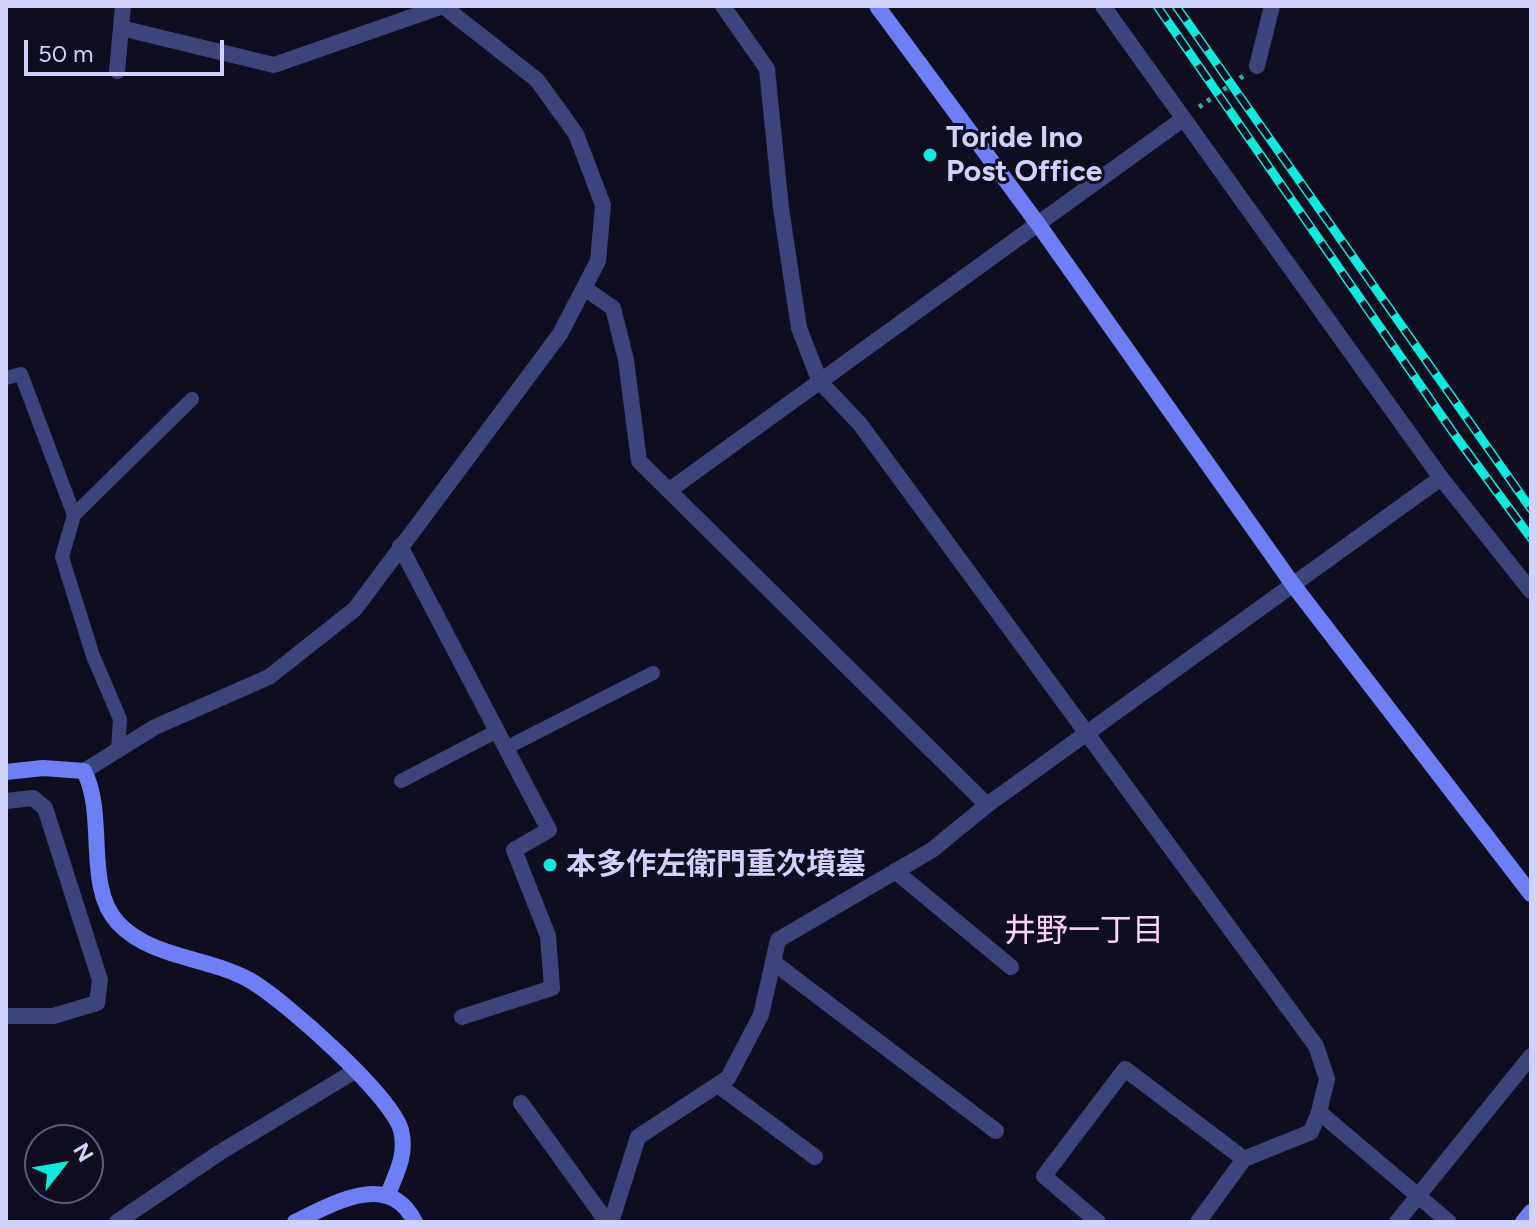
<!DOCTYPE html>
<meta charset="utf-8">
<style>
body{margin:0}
#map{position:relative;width:1537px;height:1228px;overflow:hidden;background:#0f0e20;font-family:Figtree,sans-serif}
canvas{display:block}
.frame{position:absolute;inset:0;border:8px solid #d1d2fc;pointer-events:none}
.north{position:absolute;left:24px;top:1124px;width:80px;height:80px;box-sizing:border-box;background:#0f0e20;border:2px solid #5d5c78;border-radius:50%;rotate:59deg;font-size:22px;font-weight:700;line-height:32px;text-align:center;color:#d1d2fc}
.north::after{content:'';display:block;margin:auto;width:28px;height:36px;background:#10e9de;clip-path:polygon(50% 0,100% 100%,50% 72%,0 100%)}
.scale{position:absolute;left:24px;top:40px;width:200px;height:36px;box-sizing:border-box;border:4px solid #d1d2fc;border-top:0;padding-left:10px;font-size:24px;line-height:28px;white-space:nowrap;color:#d1d2fc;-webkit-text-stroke:6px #0f0e20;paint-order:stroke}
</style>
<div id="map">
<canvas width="1537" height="1228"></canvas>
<div class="frame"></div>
<div class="north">N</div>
<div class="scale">50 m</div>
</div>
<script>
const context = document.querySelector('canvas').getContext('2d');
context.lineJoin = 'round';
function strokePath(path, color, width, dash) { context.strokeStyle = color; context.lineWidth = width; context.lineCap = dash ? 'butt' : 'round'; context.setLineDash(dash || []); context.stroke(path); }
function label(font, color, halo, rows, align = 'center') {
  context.font = font + ' Figtree,"Noto Sans JP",sans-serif'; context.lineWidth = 6; context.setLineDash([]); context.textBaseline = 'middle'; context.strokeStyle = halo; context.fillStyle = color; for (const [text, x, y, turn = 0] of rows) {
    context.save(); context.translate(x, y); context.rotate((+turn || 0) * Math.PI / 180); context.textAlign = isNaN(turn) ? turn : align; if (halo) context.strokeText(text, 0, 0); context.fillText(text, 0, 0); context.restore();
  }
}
strokePath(new Path2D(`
 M1199,107L1243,76`), '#36aa92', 5, [4, 6]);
strokePath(new Path2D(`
 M6,378L21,374L74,515L62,557L93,656L120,719L118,750
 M74,515L192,399
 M506,748L653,673
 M401,781L497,731`), '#3d447c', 14);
strokePath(new Path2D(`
 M723,6L767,69L781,208L799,328L820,382L860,424L1316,1046L1327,1079L1319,1112L1449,1222
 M1103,6L1441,478L1531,591
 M121,28L274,65L443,6
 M1257,66L1272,6
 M117,71L123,6
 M584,288L613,308L626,360L639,461L987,805
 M671,489L1183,119
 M400,546L549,830L514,850L548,936L552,988L462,1017
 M84,771L155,727L269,677L355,609L560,334L598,261L603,205L576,134L537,80L443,6
 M6,801L33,798L45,808L100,980L97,1003L53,1016H6
 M895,871L1011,967
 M773,962L996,1131
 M718,1085L815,1157
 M521,1103L607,1222
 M117,1222L219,1153L355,1071
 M611,1222L638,1137L728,1078L761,1015L778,940L932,850L987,805L1441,478
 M1098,1222L1044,1176L1125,1069L1244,1159
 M1198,1222L1244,1159L1311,1132L1319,1112
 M1397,1222L1531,1056`), '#3d447c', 16);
strokePath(new Path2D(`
 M877,6L1038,224L1294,586L1531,894
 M6,772L43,768L84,771C107,815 84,887 118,923C152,959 210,957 251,981C284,1000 391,1095 401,1130C407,1154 397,1172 388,1194
 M295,1222C334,1203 389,1170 415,1222
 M1523,1222L1531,1212`), '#6e7ff5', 16);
const rail = new Path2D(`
 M1157,6L1457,438L1531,538
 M1176,6L1531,509`);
strokePath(rail, '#10e9de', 9);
strokePath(rail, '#0f0e20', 6, [18]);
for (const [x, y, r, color] of [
 [930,155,8,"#10e9de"],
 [550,865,8,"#10e9de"]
]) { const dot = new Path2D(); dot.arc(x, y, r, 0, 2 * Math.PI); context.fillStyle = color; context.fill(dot); strokePath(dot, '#0f0e20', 3); }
label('bold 30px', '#d1d2fc', '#0f0e20', [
 ["Toride Ino",946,138],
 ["Post Office",946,172],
 ["本多作左衛門重次墳墓",566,865]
], 'left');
label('32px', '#fcd3f3', '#0f0e20', [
 ["井野一丁目",1084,932]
]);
</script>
